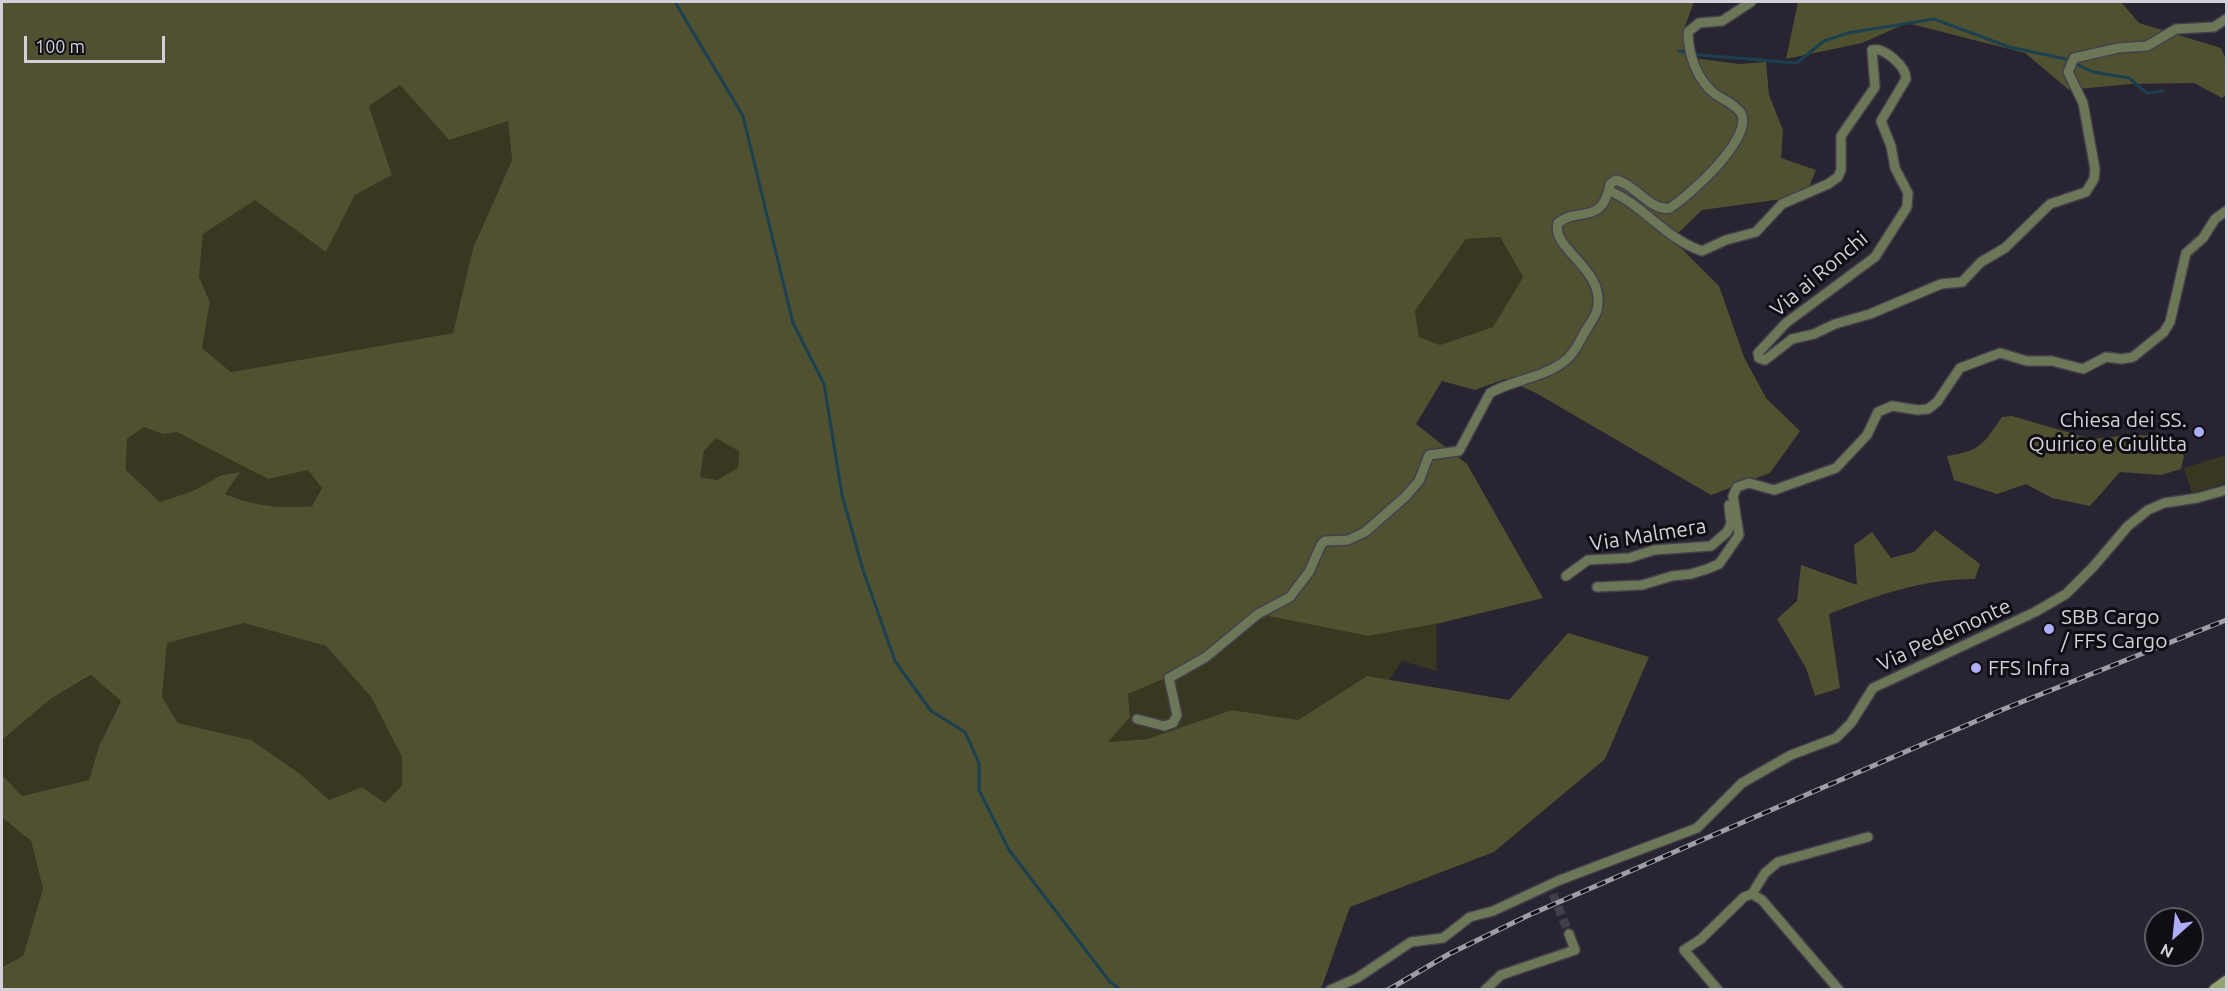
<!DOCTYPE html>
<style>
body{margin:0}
#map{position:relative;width:2228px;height:991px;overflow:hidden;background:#282431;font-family:Ubuntu,sans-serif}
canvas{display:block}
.frame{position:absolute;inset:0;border:3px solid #d3d0d9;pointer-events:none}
.north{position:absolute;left:2144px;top:907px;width:60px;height:60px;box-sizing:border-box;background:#100e14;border:2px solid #5e5c63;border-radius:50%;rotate:207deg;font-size:16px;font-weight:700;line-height:24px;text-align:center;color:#d3d0d9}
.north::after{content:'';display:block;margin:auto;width:21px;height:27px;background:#afaefa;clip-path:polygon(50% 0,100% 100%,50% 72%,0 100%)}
.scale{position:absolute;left:24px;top:36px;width:141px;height:27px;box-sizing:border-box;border:3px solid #d3d0d9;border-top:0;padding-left:8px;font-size:18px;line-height:21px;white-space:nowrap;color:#d3d0d9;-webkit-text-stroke:4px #100e14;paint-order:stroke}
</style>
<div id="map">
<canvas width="2228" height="991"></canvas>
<div class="frame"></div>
<div class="north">N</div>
<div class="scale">100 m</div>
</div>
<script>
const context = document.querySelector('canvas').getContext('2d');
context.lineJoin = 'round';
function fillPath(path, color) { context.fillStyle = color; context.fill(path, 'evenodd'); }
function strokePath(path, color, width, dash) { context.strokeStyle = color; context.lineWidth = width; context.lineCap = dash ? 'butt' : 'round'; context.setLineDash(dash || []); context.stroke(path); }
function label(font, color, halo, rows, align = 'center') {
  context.font = font + ' Ubuntu,sans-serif'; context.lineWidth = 6; context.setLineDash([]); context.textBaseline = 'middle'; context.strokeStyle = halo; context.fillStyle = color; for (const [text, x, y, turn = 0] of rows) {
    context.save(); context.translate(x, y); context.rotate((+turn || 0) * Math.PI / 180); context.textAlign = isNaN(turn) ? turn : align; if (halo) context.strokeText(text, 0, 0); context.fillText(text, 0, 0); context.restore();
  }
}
fillPath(new Path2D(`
 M400,85L449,140L508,120L512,160L473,248L453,333L231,372L202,348L210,302L199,277L203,234L255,199L326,252L355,195L392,175L369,106Z
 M1500,237L1523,277L1493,327L1440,345L1419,337L1415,311L1466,239Z
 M144,426L163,434L177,431L268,479L309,469L322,488L312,506C279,509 255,506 225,494L239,472L222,475L193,491L160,502L126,470L127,439Z
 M716,438L739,450L738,469L717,480L700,477L704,451Z
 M2226,455V483L2192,493L2184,468Z
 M1258,614L1368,636L1436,624L1437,671L1402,661L1389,680L1367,676L1298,720L1232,710L1147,739L1107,742L1130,717L1128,693L1170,676Z
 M244,623L326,646L371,697L402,757V785L385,803L362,787L329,800L299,773L251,740L178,723L162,697L167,643Z
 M92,675L121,700L99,746L89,780L22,796L2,775V740L52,698Z
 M2,817L31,841L43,889L23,956L2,967Z`), '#37381f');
fillPath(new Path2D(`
 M2,2H1694L1684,29L1687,57L1739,64L1766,62L1769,95L1783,130L1781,158L1816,170L1805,196L1702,210L1672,239L1719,286L1744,357L1766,398L1800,431L1770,473L1711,495L1536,393L1505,379L1475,390L1442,381L1416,424L1467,464L1543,598L1436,624L1368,636L1258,614L1206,657L1170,676L1128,694L1130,717L1108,742L1147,739L1232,710L1298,720L1367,676L1509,700L1568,633L1649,657L1605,759L1494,852L1350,907L1321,989H2V967L23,956L43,889L31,841L2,817V775L22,796L89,780L99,746L121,701L91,675L52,698L2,740ZM400,85L449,140L508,121L512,160L473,248L453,333L231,372L202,348L210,302L199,277L203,234L255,200L326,252L355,195L392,175L369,106ZM1500,237L1523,277L1493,327L1440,345L1419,337L1415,311L1466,239ZM144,427L163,434L177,432L268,479L308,470L322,488L312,506C279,509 255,506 225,494L240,472L222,475L193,491L160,502L126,470L127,439ZM716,438L739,451L738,468L717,480L700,477L704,451ZM244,623L326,646L371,697L402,757V785L385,803L362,787L329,800L299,773L251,740L178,723L162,697L167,643Z
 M1798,2H2121L2139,23L2221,48L2226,60V95L2222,98L2194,83L2129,84L2069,90L2025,53L1907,23L1862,43L1786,59Z
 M2012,416L2091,439L2131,435L2169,436L2184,456L2181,469L2161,475L2120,472L2090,506L2052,498L2026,484L1997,494L1954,480L1947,456C1981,451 1983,444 2002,417Z
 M1935,530L1980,564L1975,579C1923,579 1878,595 1829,614L1840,688L1815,696L1806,668L1777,619L1797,601L1801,565L1857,585L1854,545L1872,532L1891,558L1914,552Z`), '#4f5131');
strokePath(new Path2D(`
 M675,2L743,116L793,323L824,384L842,495L863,570L895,661L931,711L965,732L979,763V790L1009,850L1110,982L1121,990
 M1679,51L1699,55L1797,63L1824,41L1848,33L1934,19L2009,47L2066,59
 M2078,65L2093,72L2129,78L2147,93L2163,91`), '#1c404f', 3);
strokePath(new Path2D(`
 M1553,894L1569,934`), '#423e4a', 9, [9, 4.5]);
const street = new Path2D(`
 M1610,191C1644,206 1666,239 1702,251L1726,240L1756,232L1782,204L1828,184L1838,177L1841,170V136L1875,87L1872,50C1884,47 1906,66 1906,79L1881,121L1891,146L1895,168L1908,193L1907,207L1875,257L1786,323L1758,353L1759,358L1765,360L1792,339L1814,334L1835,324L1870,314L1941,284L1962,282L1981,262L2005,248L2050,204L2086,192L2094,179L2095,169L2083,103L2068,72L2074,58L2118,48L2147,46L2176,29L2214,27L2226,19
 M1566,576L1588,560L1629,558L1654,550L1711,546L1727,532L1731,524L1729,505
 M1597,587L1642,585L1672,576L1691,574L1707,569L1719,564L1739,535L1733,496L1737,487L1749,483L1774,490L1836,468L1867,435L1878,412L1892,406L1918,410L1928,409L1937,402L1960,368L2000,353L2027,361H2052L2083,369L2106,357L2122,359L2133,357L2164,332L2170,322L2186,253L2203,238L2215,219L2226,211
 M1137,719L1164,726L1173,723L1177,715L1169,678L1206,657L1258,614L1290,597L1309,572L1321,545L1325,541L1348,540L1365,532L1405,497L1419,481L1429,455L1459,451L1490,393C1513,380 1541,378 1562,363C1574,355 1579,342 1586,330C1590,323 1595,318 1597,310C1607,269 1550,249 1558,223C1578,206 1602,227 1610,184L1616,180C1635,184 1651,212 1670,208C1690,195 1754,138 1741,113C1735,104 1724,100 1715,94C1697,80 1688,54 1688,32L1699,23L1722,21L1751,2
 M1752,894L1762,900L1839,990
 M1330,990L1357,978L1411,942L1443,938L1470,917L1493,911L1560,880L1697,828L1742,783L1791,755L1836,738L1851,723L1873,688L2035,612L2066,594L2093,567L2128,526L2148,510L2164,503L2197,498L2226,490
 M1485,990L1501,975L1575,950L1569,934
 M1718,990L1684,950L1701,939L1744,897L1752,894L1765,873L1778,862L1868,837`);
const secondary = new Path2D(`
 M2215,990L2226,982`);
strokePath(street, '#43404c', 12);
strokePath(secondary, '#43404c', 15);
strokePath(street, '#6c7757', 9);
strokePath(secondary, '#93a572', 12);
const rail = new Path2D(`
 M1388,990L1449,954L1529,915L2004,709L2226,620`);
strokePath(rail, '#a09da7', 5);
strokePath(rail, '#100e14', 3, [9]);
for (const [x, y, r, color] of [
 [2199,432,6,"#afaefa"],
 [2049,629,6,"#afaefa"],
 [1976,668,6,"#afaefa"]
]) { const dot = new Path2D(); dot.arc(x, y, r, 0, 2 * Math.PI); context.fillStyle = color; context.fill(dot); strokePath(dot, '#100e14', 2); }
label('21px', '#d3d0d9', '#100e14', [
 ["Via ai Ronchi",1819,274,-40],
 ["Via Malmera",1648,535,-9],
 ["Via Pedemonte",1944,635,-25]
]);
label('21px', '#d3d0d9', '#100e14', [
 ["Chiesa dei SS.",2187,420,"right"],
 ["Quirico e Giulitta",2187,444,"right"],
 ["SBB Cargo",2061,617],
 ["/ FFS Cargo",2061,641],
 ["FFS Infra",1988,668]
], 'left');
</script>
